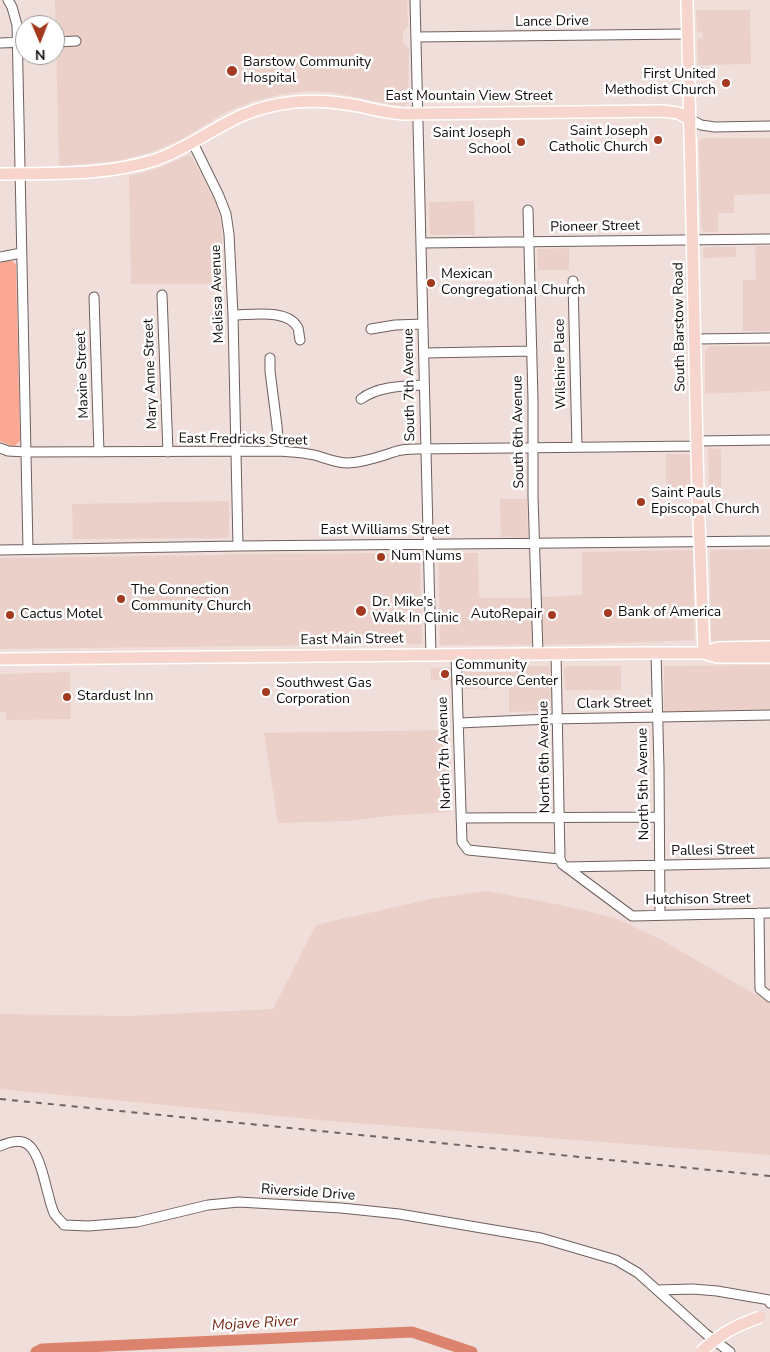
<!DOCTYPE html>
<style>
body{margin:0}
#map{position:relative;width:770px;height:1352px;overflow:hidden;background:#f0deda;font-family:"Nunito Sans",sans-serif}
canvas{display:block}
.north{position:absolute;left:15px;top:15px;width:50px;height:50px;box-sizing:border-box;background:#fff;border:1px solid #9f9d9c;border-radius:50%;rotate:179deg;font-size:14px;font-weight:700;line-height:20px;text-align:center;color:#0f0a08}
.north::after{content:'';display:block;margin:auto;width:18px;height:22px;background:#a33a20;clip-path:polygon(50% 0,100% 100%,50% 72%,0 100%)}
</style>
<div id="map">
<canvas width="770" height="1352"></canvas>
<div class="north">N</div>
</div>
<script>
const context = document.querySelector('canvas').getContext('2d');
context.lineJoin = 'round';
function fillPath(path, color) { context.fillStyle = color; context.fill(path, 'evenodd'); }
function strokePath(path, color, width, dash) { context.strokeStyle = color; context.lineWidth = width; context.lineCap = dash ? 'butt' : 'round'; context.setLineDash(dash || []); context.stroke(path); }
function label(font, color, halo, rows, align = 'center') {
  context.font = font + ' "Nunito Sans",sans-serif'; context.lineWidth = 5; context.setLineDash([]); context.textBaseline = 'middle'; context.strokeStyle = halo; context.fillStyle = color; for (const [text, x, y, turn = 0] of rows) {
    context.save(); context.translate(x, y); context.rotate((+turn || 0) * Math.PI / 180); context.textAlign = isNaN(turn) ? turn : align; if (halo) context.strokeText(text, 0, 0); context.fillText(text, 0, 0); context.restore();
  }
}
fillPath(new Path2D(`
 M55,0H407L408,26L403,32V43L409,49L408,103L404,106L393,105L330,92L310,91L283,94L254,101L226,112L182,139L152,152L117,161L59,166Z
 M696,10H750L751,64L698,65L697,40L699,38H703V33L697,31Z
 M704,138H770V194L734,195V213H718V232H703L701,228L699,142L700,140Z
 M189,155L192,157L216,204L221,222L224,284H131L129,176L153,170Z
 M474,201L475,235H430L429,202Z
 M755,246H770V331H743V280H756Z
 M706,247H736V257L703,258V250Z
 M569,248V270H538L537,249Z
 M710,346H770V391L705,394V351Z
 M711,448L721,449V488L709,489L708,450Z
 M666,454H688L691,456L692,494H666Z
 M500,499H527L528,538L501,537Z
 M229,501V534L227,538L73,539L72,504Z
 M770,549V640L712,641L711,640L710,554L711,552L714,550Z
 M693,550L694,640L597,644L503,645H441L440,644L438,553H478L479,593L480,598H529L582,595V552Z
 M416,553L420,556L422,644L0,649V558L222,555L230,554Z
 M770,665V709L664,712V666Z
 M549,666L550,668L551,711L509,712V688L450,689V680H431V668Z
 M567,666H621V690H565L564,669Z
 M70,672L71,719L6,720V712H0V674Z
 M449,730L451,812L388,816L348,821L278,823L264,733Z
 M487,891L556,904L615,918L660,939L770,1003V1155L330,1121L0,1089V1014L127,1016L273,1009L316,925L435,898Z`), '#ead0c9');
fillPath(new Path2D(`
 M7,261H13L16,265L20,441L14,447L0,441V263Z`), '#faa893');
strokePath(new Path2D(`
 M36,1352L42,1349L412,1332L472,1352`), '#dc836d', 11);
const minor = new Path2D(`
 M8,0L12,7L17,25L28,549
 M415,0L431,655
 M416,37L687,34
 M55,42L76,41
 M0,43L25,42
 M690,119L701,125L715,127L770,126
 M193,143L219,196L226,214L229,234L233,315L238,546
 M528,210L533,400V496L538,654
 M421,243L770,239
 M0,257L21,253
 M573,281L577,447
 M162,295L168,452
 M94,297L99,452
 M233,315C250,315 288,308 298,328C299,331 299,336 300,340
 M371,329L395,325L423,324
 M695,339L770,338
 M424,353L532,351
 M270,358V371L277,426L279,451
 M361,399C378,386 404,386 424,385
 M697,441L770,440
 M0,448L8,451L26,452L279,451C290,452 302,452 314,455C326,458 335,463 348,463C366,462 378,457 394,452C401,449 409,449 417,449L698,446
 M0,550L238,546L770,541
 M556,653L560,859
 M656,653L659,768L660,915
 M456,654L462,842L468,850L560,859L562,864L632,916L770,913
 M459,723L550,719L770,715
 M461,818L658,817
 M566,867L770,863
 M759,913L760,989L770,997
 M0,1146C7,1143 16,1140 23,1142C42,1147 46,1196 54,1213C56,1217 61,1221 64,1225L89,1226L137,1222L208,1205L239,1202L341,1208L399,1214L541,1238L616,1260L638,1273L706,1334L730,1352
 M657,1290L693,1289L717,1291L770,1300V1303`);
const major = new Path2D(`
 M687,0L698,494L704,653
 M0,174C52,173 105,176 155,160C187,149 213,128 243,115C259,108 277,104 295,102C316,100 338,102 359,106C374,110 388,113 404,114L663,111L678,113L690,119
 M704,653L718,648L770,647
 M0,659L638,653H704L717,657H770`);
strokePath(minor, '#6f605c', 11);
strokePath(major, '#fff', 14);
strokePath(minor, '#fff', 9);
strokePath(major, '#f7d5cc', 11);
strokePath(new Path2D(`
 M0,1099L770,1176`), '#6e6461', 2, [6, 6]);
const majorBridge = new Path2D(`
 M701,1352C721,1333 735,1326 760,1317`);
strokePath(majorBridge, '#fff', 14, []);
strokePath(majorBridge, '#f7d5cc', 11);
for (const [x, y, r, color] of [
 [232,71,6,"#a33a20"],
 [726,83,5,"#a33a20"],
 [658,140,5,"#a33a20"],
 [521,142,5,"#a33a20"],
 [431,283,5,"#a33a20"],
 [641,502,5,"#a33a20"],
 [381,557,5,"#a33a20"],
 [121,599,5,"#a33a20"],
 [361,611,6,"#a33a20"],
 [608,613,5,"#a33a20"],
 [10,615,5,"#a33a20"],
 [552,615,5,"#a33a20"],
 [445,674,5,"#a33a20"],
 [266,692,5,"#a33a20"],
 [67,697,5,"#a33a20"]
]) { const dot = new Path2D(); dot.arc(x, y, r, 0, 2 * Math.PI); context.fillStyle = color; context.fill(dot); strokePath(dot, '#fff', 2); }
label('14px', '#0f0a08', '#fff', [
 ["Lance Drive",552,22,-1],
 ["East Mountain View Street",469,97],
 ["Pioneer Street",595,227,-1],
 ["Melissa Avenue",218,294,-92],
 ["South Barstow Road",680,327,-91],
 ["Wilshire Place",561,364,-91],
 ["Mary Anne Street",151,374,-92],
 ["Maxine Street",83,375,-92],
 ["South 7th Avenue",410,385,-91],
 ["South 6th Avenue",519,432,-91],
 ["East Fredricks Street",243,440,1],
 ["East Williams Street",385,531],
 ["East Main Street",352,640,-1],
 ["Clark Street",614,704,-1],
 ["North 7th Avenue",445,753,-92],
 ["North 6th Avenue",545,757,-91],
 ["North 5th Avenue",644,784,-91],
 ["Pallesi Street",713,851,-1],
 ["Hutchison Street",698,900,-1],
 ["Riverside Drive",308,1193,4]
]);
label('14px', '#0f0a08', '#fff', [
 ["Barstow Community",243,63],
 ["Hospital",243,79],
 ["First United",716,75,"right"],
 ["Methodist Church",716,91,"right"],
 ["Saint Joseph",648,132,"right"],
 ["Catholic Church",648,148,"right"],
 ["Saint Joseph",511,134,"right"],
 ["School",511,150,"right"],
 ["Mexican",441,275],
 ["Congregational Church",441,291],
 ["Saint Pauls",651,494],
 ["Episcopal Church",651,510],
 ["Num Nums",391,557],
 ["The Connection",131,591],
 ["Community Church",131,607],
 ["Dr. Mike's",372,603],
 ["Walk In Clinic",372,619],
 ["Bank of America",618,613],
 ["Cactus Motel",20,615],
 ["AutoRepair",542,615,"right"],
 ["Community",455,666],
 ["Resource Center",455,682],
 ["Southwest Gas",276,684],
 ["Corporation",276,700],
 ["Stardust Inn",77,697]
], 'left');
label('italic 15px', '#772813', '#fff', [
 ["Mojave River",255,1324,-3]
]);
</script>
